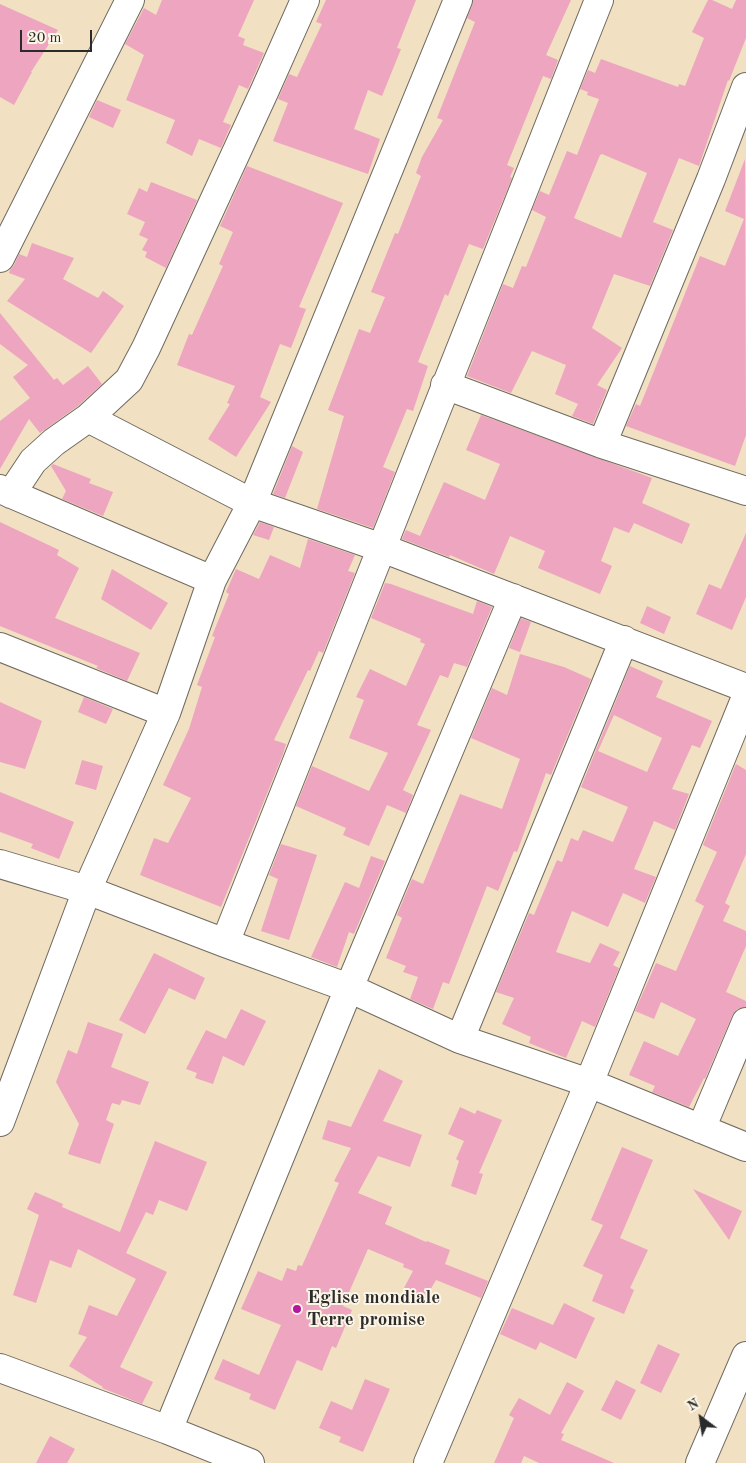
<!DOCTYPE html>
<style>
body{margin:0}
#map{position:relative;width:746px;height:1463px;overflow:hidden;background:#f1e0c1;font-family:"Old Standard TT",serif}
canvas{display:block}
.north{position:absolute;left:676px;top:1393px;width:50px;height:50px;-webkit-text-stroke:4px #fcf5e5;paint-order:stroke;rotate:329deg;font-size:14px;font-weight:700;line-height:20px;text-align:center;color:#2b2b2b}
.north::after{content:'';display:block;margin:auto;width:18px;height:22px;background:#2b2b2b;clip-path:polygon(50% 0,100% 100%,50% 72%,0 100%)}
.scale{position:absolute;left:20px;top:30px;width:72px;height:22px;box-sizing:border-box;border:2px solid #2b2b2b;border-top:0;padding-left:6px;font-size:15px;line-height:18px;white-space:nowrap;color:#2b2b2b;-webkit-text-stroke:4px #fcf5e5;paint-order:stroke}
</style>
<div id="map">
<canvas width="746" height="1463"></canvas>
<div class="north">N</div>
<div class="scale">20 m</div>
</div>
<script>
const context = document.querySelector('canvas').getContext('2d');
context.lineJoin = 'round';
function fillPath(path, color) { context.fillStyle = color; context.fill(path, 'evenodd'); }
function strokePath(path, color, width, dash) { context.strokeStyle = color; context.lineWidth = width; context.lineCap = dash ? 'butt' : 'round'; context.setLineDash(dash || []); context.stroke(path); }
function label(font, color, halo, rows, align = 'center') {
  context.font = font + ' "Old Standard TT",serif'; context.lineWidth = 4; context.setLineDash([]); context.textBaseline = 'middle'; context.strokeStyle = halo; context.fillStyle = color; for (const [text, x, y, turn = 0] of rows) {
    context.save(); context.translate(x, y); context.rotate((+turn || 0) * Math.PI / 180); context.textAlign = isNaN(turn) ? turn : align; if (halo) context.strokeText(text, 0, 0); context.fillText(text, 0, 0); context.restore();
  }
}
fillPath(new Path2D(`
 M162,0H254L238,36L245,39L243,45L264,53L248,89L239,85L223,122L231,125L221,148L199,139L192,156L166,143L175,120L126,100L144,55L125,44L144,8L156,15Z
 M326,0H416L397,48L401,49L382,96L368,90L354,129L380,139L368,174L273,141L288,103L278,99L289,74L297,77L322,24L316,22Z
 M473,0H571L546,55L558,60L551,79L543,76L507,165L514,168L510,177L512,178L483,249L469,244L448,296L445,294L418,362L428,366L413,411L407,409L383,467L395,472L373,528L317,509L344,416L328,410L359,329L370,333L385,297L371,292L395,233L398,234L421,176L416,173L422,157L443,120L437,118L475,22L467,18L472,6Z
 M708,0H712L732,9L736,0H746V38L729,81L728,80L699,166L679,158L653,222L673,230L650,286L614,274L592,328L622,348L597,385L607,390L593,424L572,416L578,404L555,394L566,365L532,351L511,393L467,376L503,284L513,288L522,266L526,267L546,217L532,210L540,191L549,195L567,151L577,155L599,99L587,95L588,92L580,89L588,70L595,73L601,59L678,87L679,84L685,86L704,38L692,32ZM602,154L647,173L621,238L574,218L600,155Z
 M0,4L58,30L31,72H32L14,105L0,97Z
 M97,100L121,110L113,128L89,117Z
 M745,159L746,435L735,466L626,426L636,404L640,406L700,256L725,266L744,219L725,211Z
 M247,166L343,203L299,307L306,309L291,348L280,344L260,397L271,402L236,457L208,439L230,404L227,403L235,386L177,365L189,334L192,335L223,266L219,264L233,232L220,226Z
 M151,182L197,200L166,268L145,257L147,252L142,250L148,239L139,235L145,222L127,214L139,188L147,192Z
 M32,243L74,258L63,279L98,298L103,291L124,306L91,353L7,301L25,279L9,273L10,270L14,265L19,254L27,257Z
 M0,313L54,380L57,378L63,385L88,366L102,384L78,406L40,433L29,419L0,469V421L30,398L13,377L28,365L0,344Z
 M481,415L652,478L642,503L690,524L682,544L634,523L629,533L614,527L601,561L612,566L600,594L538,568L545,551L510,536L494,574L450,555L449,557L402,539L406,530L420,536L444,482L485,500L500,464L466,450Z
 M292,446L303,452L285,498L273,494Z
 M53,464L91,479L89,483L113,492L103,516L62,499L66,491L51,466Z
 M0,522L59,550L57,555L79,568L55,618L140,653L127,681L96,668L98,666L0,626Z
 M260,522L274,527L269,540L253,535Z
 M746,533V597L732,630L696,614L709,584L721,589Z
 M308,539L355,555L348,571L355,573L323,653L319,651L310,671L308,670L274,740L286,744L283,754L221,907L140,875L154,838L168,843L191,798L163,785L189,729L202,687L197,685L215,637L212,636L229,594L226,592L236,569L259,579L270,555L300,568Z
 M112,569L168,603L151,630L101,599Z
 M385,583L391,584L473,614L477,601L492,607L467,667L454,663L448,678L440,675L417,725L431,730L403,790L413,795L406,813L387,805L369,846L343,835L346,828L296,806L312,766L369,791L388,753L349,738L364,700L356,697L370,669L406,686L425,644L420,642L421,639L371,618Z
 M647,606L671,617L664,634L640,623Z
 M521,618L531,622L520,652L509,648Z
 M520,654L564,667L591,679L551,775L546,773L517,852L514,851L498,891L487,886L449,984L443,982L433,1009L410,999L418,977L403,972L406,966L386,958L402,918L397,915L412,879L423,884L460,794L502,809L520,759L471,738L492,688L507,695Z
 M630,666L663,681L656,697L712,721L700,748L692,745L672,789L689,794L675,830L654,821L634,869L656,877L645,903L623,893L608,927L572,911L556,952L590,963L600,943L620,952L613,965L619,968L595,1027L582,1021L566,1058L529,1043L531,1037L502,1024L514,998L496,992L529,913L534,915L557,860L562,862L571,838L578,841L583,830L613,842L628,807L581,787ZM614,715L662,738L647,772L598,751Z
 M84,697L113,709L106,724L78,712Z
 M0,702L42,721L25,769L0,762Z
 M82,760L103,766L96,790L75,784Z
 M736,764L746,770V854L725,903L730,906L723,921L746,931V946L726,992L746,1001V1007L737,1009L732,1016L705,1079L704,1078L689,1107L652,1092L655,1086L629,1075L644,1041L678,1056L696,1019L661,1002L654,1019L635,1011L656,963L676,971L704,906L695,901L717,852L703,845Z
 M0,792L74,822L59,859L31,848L33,844L0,832Z
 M281,844L317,855L289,940L261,931L278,879L269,875Z
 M371,856L385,861L354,934L349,932L337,967L311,957L345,882L359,888Z
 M154,953L205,978L195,1000L169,988L145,1034L119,1020Z
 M241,1009L266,1021L244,1066L223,1056L213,1084L195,1078L197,1073L186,1069L206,1030L226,1039Z
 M88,1022L123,1034L111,1067L149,1082L140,1105L122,1100L120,1105L112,1103L106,1120L114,1124L100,1164L68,1154L79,1124L56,1082L68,1050L77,1054Z
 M379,1069L403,1081L383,1121L422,1135L410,1167L378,1156L358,1193L392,1207L385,1224L426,1242L427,1241L450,1250L445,1264L488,1281L481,1298L436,1280L425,1299L404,1288L413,1271L403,1267L404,1264L368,1249L343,1306L352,1310L336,1348L332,1346L322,1371L297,1360L275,1410L249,1399L251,1394L214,1379L223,1359L259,1375L281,1325L241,1309L258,1271L282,1281L287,1268L296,1271L298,1265L302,1266L339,1183L334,1181L351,1148L322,1139L328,1120L351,1127Z
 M460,1107L475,1114L477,1110L502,1120L479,1173L483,1174L476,1195L451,1186L459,1161L456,1159L464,1141L448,1134Z
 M155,1141L207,1162L187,1211L159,1200L153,1215L146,1212L126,1253L167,1272L120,1367L153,1382L142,1404L102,1388L103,1387L69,1366L87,1337L78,1334L89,1305L117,1316L136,1279L78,1249L71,1268L50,1260L36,1303L13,1295L39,1215L27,1209L35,1192L63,1204L62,1207L120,1232Z
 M622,1147L653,1160L620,1238L648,1250L630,1288L634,1290L624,1314L592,1301L603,1275L583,1266L603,1225L591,1220Z
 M693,1189L742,1211L729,1240Z
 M564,1303L595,1318L576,1359L540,1342L536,1350L500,1334L512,1308L553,1325Z
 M658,1344L680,1354L661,1393L640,1383Z
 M365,1379L390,1389L363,1452L339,1442L341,1437L319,1428L331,1401L352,1410Z
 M616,1380L636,1390L621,1420L601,1410Z
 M567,1382L584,1391L561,1433L564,1434L561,1440L614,1463H539L524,1456L521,1463H494L514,1418L509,1415L519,1398L550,1415Z
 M50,1436L75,1449L67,1463H36Z`), '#eda5c0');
const minor = new Path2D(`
 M0,258L130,0
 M445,385L602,444L746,491
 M88,418L252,503L382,548L746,688
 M602,444L711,179L746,87
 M0,489L212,580
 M11,494L33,461L54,442L88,418L129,380L146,348L265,90L305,0
 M0,647L166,713
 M0,864L87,890L225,943L349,988L460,1039L589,1083L746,1147
 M225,943L599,0
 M460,1039L624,640
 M0,1122L87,890L166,713L212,580L252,503L458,0
 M701,1129L746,1022
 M0,1368L168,1430L250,1463
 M168,1430L349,988L513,598
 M428,1463L589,1083L746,697
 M700,1463L746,1356`);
strokePath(minor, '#706a60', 30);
strokePath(minor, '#fff', 28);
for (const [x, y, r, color] of [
 [297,1309,5,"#b5179e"]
]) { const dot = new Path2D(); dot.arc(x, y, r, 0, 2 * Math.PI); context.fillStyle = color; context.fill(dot); strokePath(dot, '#fcf5e5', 2); }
label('bold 19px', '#2b2b2b', '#fcf5e5', [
 ["Eglise mondiale",307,1298],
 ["Terre promise",307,1320]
], 'left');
</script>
